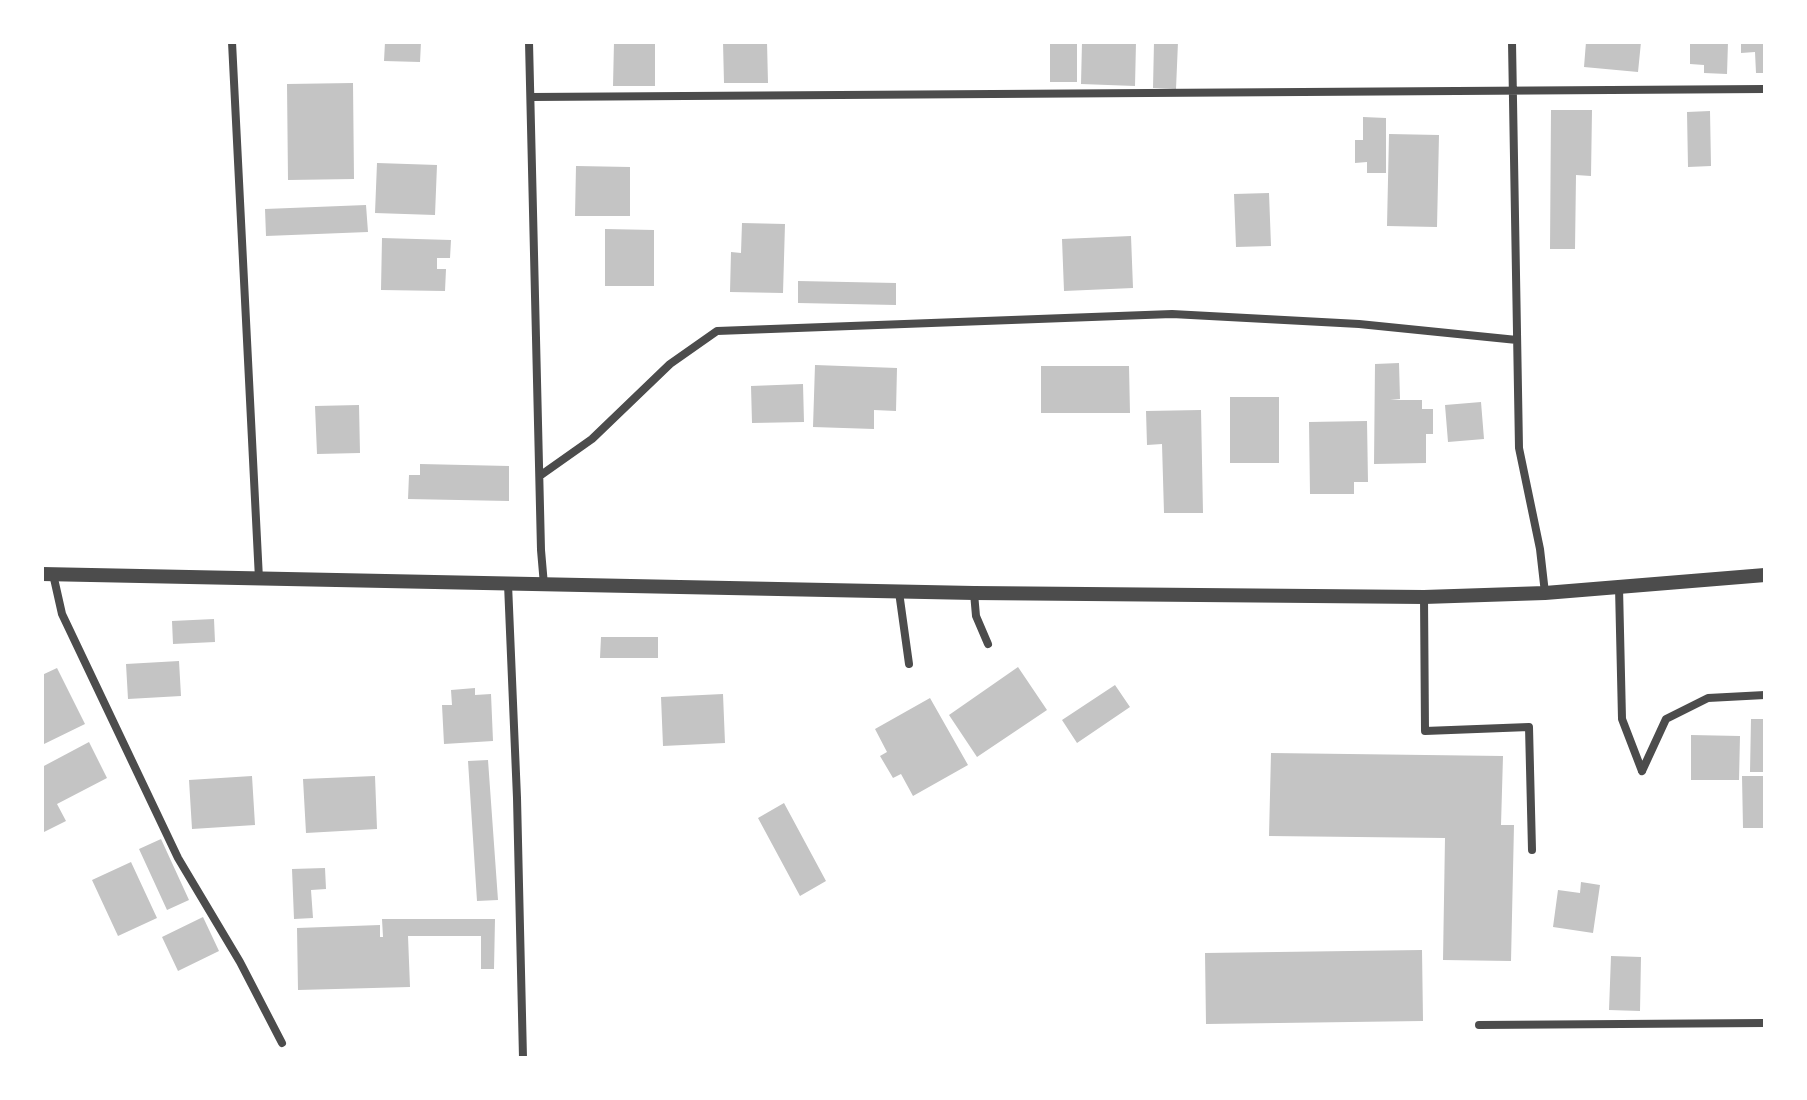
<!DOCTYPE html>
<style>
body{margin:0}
#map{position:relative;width:1807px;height:1100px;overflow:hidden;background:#fff;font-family:"Work Sans",sans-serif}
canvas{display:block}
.frame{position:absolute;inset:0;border:44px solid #fff;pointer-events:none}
</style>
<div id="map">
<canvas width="1807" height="1100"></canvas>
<div class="frame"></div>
</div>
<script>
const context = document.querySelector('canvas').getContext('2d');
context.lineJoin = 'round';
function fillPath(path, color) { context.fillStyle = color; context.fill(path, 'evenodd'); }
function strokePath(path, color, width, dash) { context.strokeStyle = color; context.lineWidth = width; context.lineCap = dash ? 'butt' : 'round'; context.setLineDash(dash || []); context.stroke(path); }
fillPath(new Path2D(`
 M385,42H421L420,62L384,61Z
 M614,42H655V86H613Z
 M723,42H767L768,83H724Z
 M1050,42H1077V82H1050Z
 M1082,42H1136L1135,86L1081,84Z
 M1154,42H1178L1176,89L1153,88Z
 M1586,42H1641L1638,72L1584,67Z
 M1690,42H1728L1727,74L1704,73V65L1690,64Z
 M1741,42H1765V73H1756L1755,52L1741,53Z
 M353,83L354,179L288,180L287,84Z
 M1551,110H1592L1591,176L1576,175L1575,249H1550Z
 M1710,111L1711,166L1688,167L1687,112Z
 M1363,117L1386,118V173H1367V162L1355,163V140H1363Z
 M1389,134L1439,135L1437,227L1387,226Z
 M377,163L437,165L435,215L375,213Z
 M576,166L630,167V216H575Z
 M1269,193L1271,246L1236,247L1234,194Z
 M366,205L368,232L266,236L265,209Z
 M742,223L785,224L783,293L730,292L731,252L741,253Z
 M605,229L654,230V286H605Z
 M1131,236L1133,288L1064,291L1062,239Z
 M382,238L451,240L450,258H437V269H446L445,291L381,290Z
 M798,281L896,283V305L798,303Z
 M1399,363L1400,399L1390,400H1422V409H1433V434H1426V463L1374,464L1375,364Z
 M815,365L897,368L896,411L874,410V429L813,427Z
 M1041,366H1129L1130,413H1041Z
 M803,384L804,422L752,423L751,386Z
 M1230,397H1279V463H1230Z
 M1481,402L1484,439L1448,442L1445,405Z
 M359,405L360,453L317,454L315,406Z
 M1201,410L1203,513H1164L1162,444L1147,445L1146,411Z
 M1367,421L1368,482H1354V494H1310L1309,422Z
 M420,464L509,466V501L408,499L409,475H420Z
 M214,619L215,642L173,644L172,621Z
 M601,637H658V658H600Z
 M179,661L181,696L128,699L126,664Z
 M1018,667L1047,710L977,757L949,715Z
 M57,668L85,724L42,745V675Z
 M1115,685L1130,707L1077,743L1062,720Z
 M475,688V695L491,694L493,741L444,744L442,705H452L451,690Z
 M723,694L725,743L663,746L661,697Z
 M930,698L968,765L913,796L901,774L893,778L880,756L887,752L875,729Z
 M1751,719H1765V772H1750Z
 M1691,735L1740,736L1739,780H1691Z
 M89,742L107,778L57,804L66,821L42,833V767Z
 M1271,753L1503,756L1501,825H1514L1511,961L1443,960L1445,838L1269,836Z
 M488,760L498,900L477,901L468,761Z
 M252,776L255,825L192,829L189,780Z
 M375,776L377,829L306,833L303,779Z
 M1742,776H1763V828H1743Z
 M784,803L826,881L800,896L758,818Z
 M161,839L189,900L167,910L139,849Z
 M131,862L157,918L118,936L92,880Z
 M325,868L326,889L311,890L313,918L294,919L292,869Z
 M1581,882L1600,885L1593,933L1553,927L1558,890L1580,893Z
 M203,917L219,951L178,971L162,937Z
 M382,919H495L494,969H481V936H408L410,987L298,990L297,928L380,925V937H383Z
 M1422,950L1423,1021L1206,1024L1205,953Z
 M1611,956L1641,957L1640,1011L1609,1010Z`), '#c4c4c4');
strokePath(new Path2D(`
 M232,42L259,579
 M529,42L541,550L544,585
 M1512,42L1519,448L1540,549L1545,593
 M531,97L1765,89
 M541,475L592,439L670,364L717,331L1172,314L1359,324L1517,340
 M53,574L62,614L178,858L240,962L282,1043
 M508,584L517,798L523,1058
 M1619,587L1622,719L1642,771
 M899,592L909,664
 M974,593L976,616L988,644
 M1424,597L1425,731L1529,727L1532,850
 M1642,771L1666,719L1708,698L1765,695
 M1479,1025L1765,1023`), '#4c4c4c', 8);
strokePath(new Path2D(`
 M42,574L974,593L1424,597L1545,593L1765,575`), '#4c4c4c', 14);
</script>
